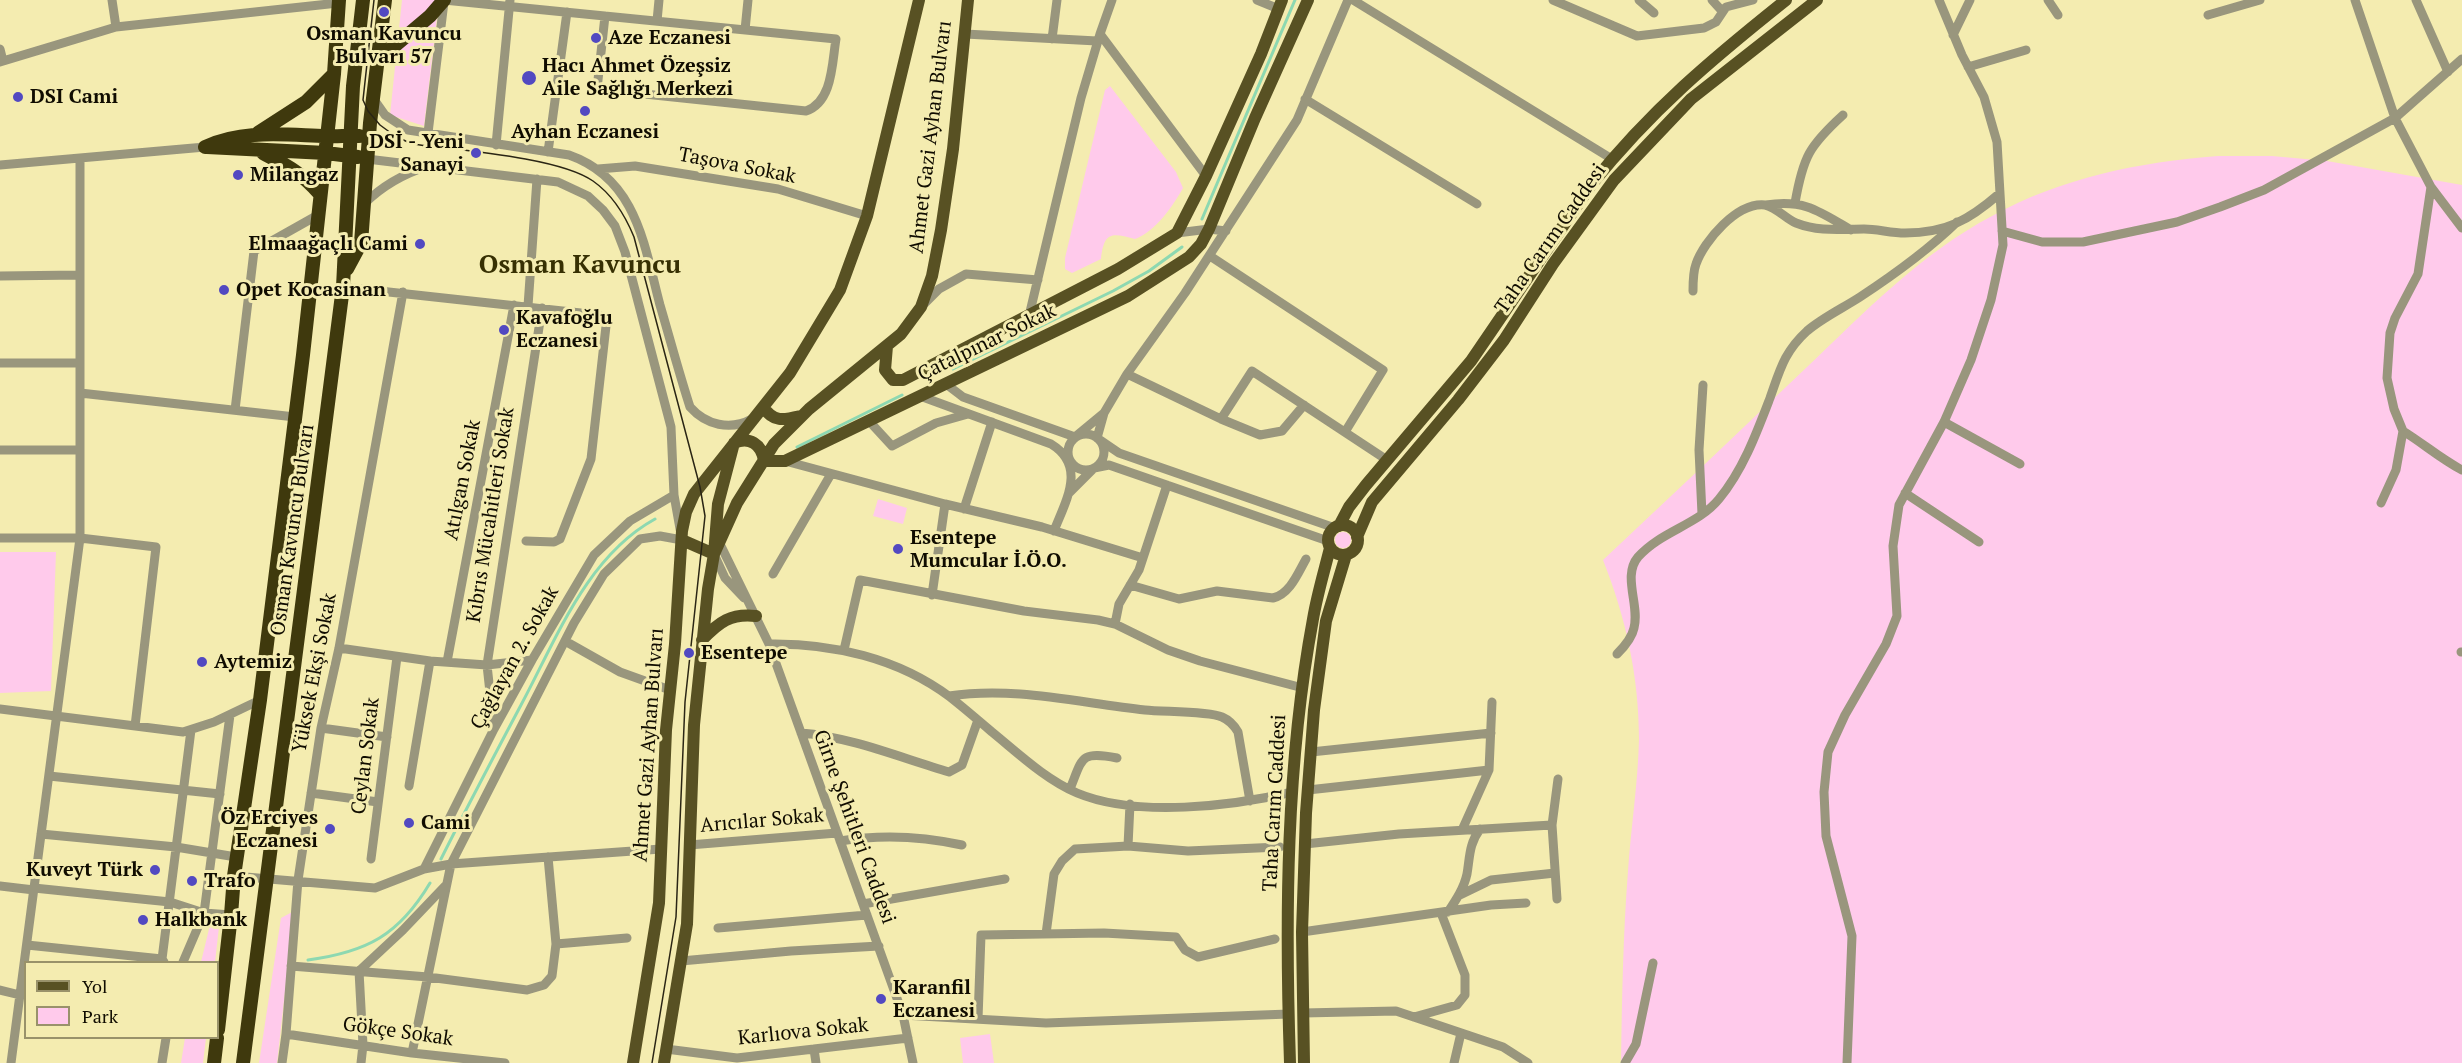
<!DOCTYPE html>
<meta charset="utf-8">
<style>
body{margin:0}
#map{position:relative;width:2462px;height:1063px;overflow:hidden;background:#f4ecb0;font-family:"PT Serif",serif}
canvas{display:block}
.legend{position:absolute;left:24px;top:961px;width:195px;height:78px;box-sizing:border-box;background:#f4ecb0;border:2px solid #99926a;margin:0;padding:8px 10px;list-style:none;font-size:18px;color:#100c00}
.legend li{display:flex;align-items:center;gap:12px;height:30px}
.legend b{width:30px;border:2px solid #99926a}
</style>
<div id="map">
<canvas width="2462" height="1063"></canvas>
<ul class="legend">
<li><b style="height:8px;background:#585123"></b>Yol</li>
<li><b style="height:16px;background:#ffcaeb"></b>Park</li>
</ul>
</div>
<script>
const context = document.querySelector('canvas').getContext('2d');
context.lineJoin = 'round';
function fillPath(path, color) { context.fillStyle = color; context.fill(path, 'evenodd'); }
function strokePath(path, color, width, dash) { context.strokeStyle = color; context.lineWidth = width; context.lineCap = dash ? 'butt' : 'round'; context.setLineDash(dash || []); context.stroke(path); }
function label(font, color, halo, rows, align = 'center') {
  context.font = font + ' "PT Serif",serif'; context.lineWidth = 6; context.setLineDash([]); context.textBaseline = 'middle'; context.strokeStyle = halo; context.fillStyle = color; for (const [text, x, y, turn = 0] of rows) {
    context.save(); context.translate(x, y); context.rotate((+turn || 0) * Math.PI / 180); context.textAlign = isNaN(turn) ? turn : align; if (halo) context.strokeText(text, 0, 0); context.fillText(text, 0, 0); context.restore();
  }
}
fillPath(new Path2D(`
 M402,0H439L424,126L390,115Z
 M1110,86L1176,172L1183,188C1173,206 1155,232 1135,239C1112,233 1104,231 1101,259L1072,273L1065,269V258L1105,90Z
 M2218,156H2272L2327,161L2462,185V1063H1621C1622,999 1623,935 1628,871C1631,827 1638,783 1639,739C1639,677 1626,618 1603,560C1671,496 1739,432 1807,367C1865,312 1920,254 1992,216C2061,178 2139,162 2218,156Z
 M878,499L907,508L903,524L873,516Z
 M1335 540a8 8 0 1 1 16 0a8 8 0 1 1-16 0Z
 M0,552H56L51,691L0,693Z
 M294,911L277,1063H259L281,918Z
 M210,925L219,927L215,962H201Z
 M990,1034L994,1063H963L960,1038Z
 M185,1038H206L203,1063H181Z`), '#ffcaeb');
strokePath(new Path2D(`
 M1202,219L1295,0
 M953,369L1113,291L1149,271L1182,247
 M797,447L902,395
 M441,859C467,807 494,756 521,705C556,640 586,557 655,519
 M308,960C367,952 399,935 430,883`), '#8dd8b1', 3);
strokePath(new Path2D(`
 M112,0L116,27
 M444,0L836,39C832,62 833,102 806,111L597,89L605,16
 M1112,0L1100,34L1206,176
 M1257,0L1279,9
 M1353,0L1612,159
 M1553,0L1637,36L1704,28L1716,22L1726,7L1753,0
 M1639,0L1654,13
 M1712,0L1722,11
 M2048,0L2058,15
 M2355,0L2395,118L2431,187L2462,228
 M2416,0L2448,72
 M2208,15L2260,0
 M657,21L659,0
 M745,30L748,0
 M965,34L1097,41
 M1953,35L1970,0
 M1052,39L1057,0
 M0,49L3,61
 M0,62L116,27L338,3
 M1968,67L2026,50
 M373,98L385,115L408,130L569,155C637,179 644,245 660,305C670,339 679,373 690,407C706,425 730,431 752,419
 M1305,99L1477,204
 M428,133L444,2
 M496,145L510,0
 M548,152L567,12
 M367,159L558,182L588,196L603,210L615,226L625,252L671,427L674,495L682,540L660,536L640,539L604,574L574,623L451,864L412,1053
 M0,165L205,147
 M598,169L635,166L778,189L867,216
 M1795,203C1803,157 1809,146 1843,115
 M364,204C383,185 403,174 428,166
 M1766,205C1804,199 1819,211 1851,230
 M2002,231L2042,242H2083L2177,222L2220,207L2264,190L2395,118L2462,59
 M1177,233L1209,229L1226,231
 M1210,256L1383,370L1345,432
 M0,276L80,275
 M343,287L599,315L604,320L606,326L591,459L560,539L554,542L526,541
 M1693,291C1693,282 1693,272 1696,264C1704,241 1737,202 1765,205C1776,207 1786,219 1796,223C1819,232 1841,229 1864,229C1877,229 1891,233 1905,233C1946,233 1969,220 1999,194
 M923,305L939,289L966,274L1038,280
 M528,306L537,179
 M1029,316L1081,98L1100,34
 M0,363H80
 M1127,374L1221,419L1252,371L1387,460
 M946,384L963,397L1075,437L1104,413
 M80,393L295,417
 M920,396L1051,444C1087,466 1066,500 1054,531
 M235,410L254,251L318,215
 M1221,419L1260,435L1282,431L1304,405
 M869,421L892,446L936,423L968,414
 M1944,422L2020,464
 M2403,431C2424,444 2441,459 2462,470
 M1068 452a18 18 0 1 1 36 0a18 18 0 1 1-36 0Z
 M0,450H80
 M785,461L945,504L1042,527L1143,558
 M1069,493L1094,468L1109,465L1328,541
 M1905,493L1979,542
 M2381,503L2396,470L2403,431L2394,409L2387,378L2390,333L2395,318L2418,274L2431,187
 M964,509L992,422
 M1702,514L1699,450L1703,385
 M1335,528L1119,453L1097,438L1104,413L1127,374L1185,293L1297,120L1348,0
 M0,538H80L156,547L135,726
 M719,542L769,644L903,1015L913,1063
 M714,554L725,578L744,598
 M773,574L831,474
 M1130,585L1179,599L1217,591L1273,598C1290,594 1298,573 1306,559
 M932,595L945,504
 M1115,624L1119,604L1139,570L1167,485
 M565,641L620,672L670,690
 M769,644C832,643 898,658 950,697C964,708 978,720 992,732C1019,754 1045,779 1077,793C1137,818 1232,806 1293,792
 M339,648L430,661L487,665L532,660
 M844,650L860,580L1024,611L1098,620L1115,624L1168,650L1200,661L1303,688
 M2461,652H2462
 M1617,654C1625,646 1632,638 1634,628C1640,605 1622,576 1638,557C1661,531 1698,525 1719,499C1743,470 1757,432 1770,398C1780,370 1784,352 1807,331C1822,318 1843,308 1860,297C1895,274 1927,251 1957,222
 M447,662L514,305
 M949,696C1015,686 1079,703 1145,710C1163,712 1207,711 1222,717C1229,720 1234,725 1238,732L1250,801
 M0,709L183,732L214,722L260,700
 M321,728L387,737
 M494,729L487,665L542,308
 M801,733C851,737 901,758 949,772L962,765L978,720
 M1311,752L1491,733
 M49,776L220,794
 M409,786L430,661
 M1070,789C1083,757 1080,751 1117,758
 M1308,790L1489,770
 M311,793L378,802
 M1462,830L1489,770L1492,702
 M41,834L176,847L236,857
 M840,841C882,834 921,836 962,845
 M1305,844L1399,834L1552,825
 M689,845L837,833
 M1128,846L1188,851L1280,847
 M371,859L397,657
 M424,869L494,729L532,660L594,555L630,521L674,495
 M234,876L375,888L424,869L451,864L661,849
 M0,886L34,890
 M34,888L170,902L204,913L231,915
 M1460,895L1491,880L1555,873
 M1557,899L1552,825L1558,779
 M863,904L1005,879
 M1448,912C1456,900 1464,888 1467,874C1470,856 1469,844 1480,829
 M718,928L867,915
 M1302,932L1491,905L1526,903
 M1046,934L1054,874L1062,861L1075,849L1128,846L1130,804
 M556,944L627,938
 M27,945L162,959
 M681,961L791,951L879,946
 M164,962L162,959L191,730
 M183,962L204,913L230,715
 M291,966L428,977L527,990L544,985L552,976L556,944L548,857
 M0,990L20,995
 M1303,1013L1396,1011L1503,1047L1528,1063
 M903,1015L1046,1023L1289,1014
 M1414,1017L1457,1005L1465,995V975L1441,913
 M978,1019L981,935L1104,933L1176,937L1185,950L1198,957L1275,939
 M286,1034L412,1053L505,1063
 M666,1049L737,1058L908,1038
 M814,1049L816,1063
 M11,1063L80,538V158
 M162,1063L166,1038
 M282,1063L286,1034L298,880L321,728L339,648L403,292
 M361,1063L363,1045L359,971L403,930L445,886
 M1454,1063L1461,1033
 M1625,1063L1636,1044L1653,963
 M1847,1063L1852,936L1826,836L1824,792L1828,752L1845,715L1886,644L1897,616L1893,546L1899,505L1944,422L1971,360L1991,300L2003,245L1997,142L1984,97L1962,55L1939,0`), '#99967d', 9);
strokePath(new Path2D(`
 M887,346L885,370L893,380H903L1118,269L1177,233L1206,176L1261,54L1282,0
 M763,407C774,423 784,420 801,416
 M1328 540a15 15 0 1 1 30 0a15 15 0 1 1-30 0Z
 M1339,526L1349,507L1366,485L1471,361L1591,185C1651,110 1712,59 1786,0
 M1357,537L1372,502L1458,400L1504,340L1553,264L1614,180L1691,99L1817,0
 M682,540L714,554L718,504L734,443C749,436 762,444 764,461H785L1128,296L1189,257L1201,244L1209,229L1255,118L1308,0
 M702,640C719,622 731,613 756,616
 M633,1063L659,903L666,730L675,644L682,531L686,512L694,494L790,373L840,290L867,216L919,0
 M664,1063L687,924L694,725L708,589L714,554L737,503L774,444L809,409L901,334L921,307L932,276L941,230L953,149L968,0
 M1290,1063C1285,916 1286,764 1313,619C1317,595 1324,572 1330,548
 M1304,1063L1302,932L1306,813L1314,710L1326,621L1346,555`), '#585123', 12);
strokePath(new Path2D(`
 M378,60L430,16L444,0
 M258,133L306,102L334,74
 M205,147C243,129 286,135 326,136C337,137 348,135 359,136
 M207,147L326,153L358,157
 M263,153C289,167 299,171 320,194
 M347,269L361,243L370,123L385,0
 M218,1030L231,915L234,876L260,700L303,355L334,74L339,0
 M214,1063L217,1038
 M243,1063L343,287L353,86L363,0`), '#3f390d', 14);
strokePath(new Path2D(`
 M374,0L363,100L368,111L380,125L395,136L412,144C457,150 559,157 593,181C613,195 625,215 634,237L700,487L705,516L685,702L676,917L652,1063`), '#2a2514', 1.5);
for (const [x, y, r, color] of [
 [384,12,6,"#5249c1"],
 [596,38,6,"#5249c1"],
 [529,78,8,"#5249c1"],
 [18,97,6,"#5249c1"],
 [585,111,6,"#5249c1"],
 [476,153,6,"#5249c1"],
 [238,175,6,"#5249c1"],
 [420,244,6,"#5249c1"],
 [224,290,6,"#5249c1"],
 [504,330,6,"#5249c1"],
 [898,549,6,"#5249c1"],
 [689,653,6,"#5249c1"],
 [202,662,6,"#5249c1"],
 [409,823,6,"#5249c1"],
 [330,829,6,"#5249c1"],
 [155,870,6,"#5249c1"],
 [192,881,6,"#5249c1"],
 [143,920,6,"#5249c1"],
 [881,999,6,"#5249c1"]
]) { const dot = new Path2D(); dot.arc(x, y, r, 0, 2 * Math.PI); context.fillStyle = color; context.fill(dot); strokePath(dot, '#f4ecb0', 2); }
label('bold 20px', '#100c00', '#f4ecb0', [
 ["Osman Kavuncu",384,34,"center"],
 ["Bulvarı 57",384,57,"center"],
 ["Aze Eczanesi",608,38],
 ["Hacı Ahmet Özeşsiz",542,66],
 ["Aile Sağlığı Merkezi",542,89],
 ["DSI Cami",30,97],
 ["Ayhan Eczanesi",585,132,"center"],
 ["DSİ - Yeni",464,142,"right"],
 ["Sanayi",464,165,"right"],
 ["Milangaz",250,175],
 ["Elmaağaçlı Cami",408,244,"right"],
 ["Opet Kocasinan",236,290],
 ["Kavafoğlu",516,318],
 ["Eczanesi",516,341],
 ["Esentepe",910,538],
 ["Mumcular İ.Ö.O.",910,561],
 ["Esentepe",701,653],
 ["Aytemiz",214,662],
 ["Öz Erciyes",318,818,"right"],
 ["Eczanesi",318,841,"right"],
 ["Cami",421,823],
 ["Kuveyt Türk",143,870,"right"],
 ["Trafo",204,881],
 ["Halkbank",155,920],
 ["Karanfil",893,988],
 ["Eczanesi",893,1011]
], 'left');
label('20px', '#100c00', '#f4ecb0', [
 ["Ahmet Gazi Ayhan Bulvarı",931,137,-83],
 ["Taşova Sokak",737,166,11],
 ["Taha Carım Caddesi",1551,239,-55],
 ["Çatalpınar Sokak",987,343,-26],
 ["Atılgan Sokak",463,480,-79],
 ["Kıbrıs Mücahitleri Sokak",491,515,-81],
 ["Osman Kavuncu Bulvarı",293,530,-82],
 ["Çağlayan 2. Sokak",515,658,-61],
 ["Yüksek Ekşi Sokak",315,673,-79],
 ["Ahmet Gazi Ayhan Bulvarı",649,745,-86],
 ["Ceylan Sokak",366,756,-83],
 ["Taha Carım Caddesi",1275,803,-87],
 ["Arıcılar Sokak",762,821,-5],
 ["Girne Şehitleri Caddesi",854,827,70],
 ["Gökçe Sokak",398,1032,8],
 ["Karlıova Sokak",803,1032,-6]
]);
label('bold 26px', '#373003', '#f4ecb0', [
 ["Osman Kavuncu",580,266]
]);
</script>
